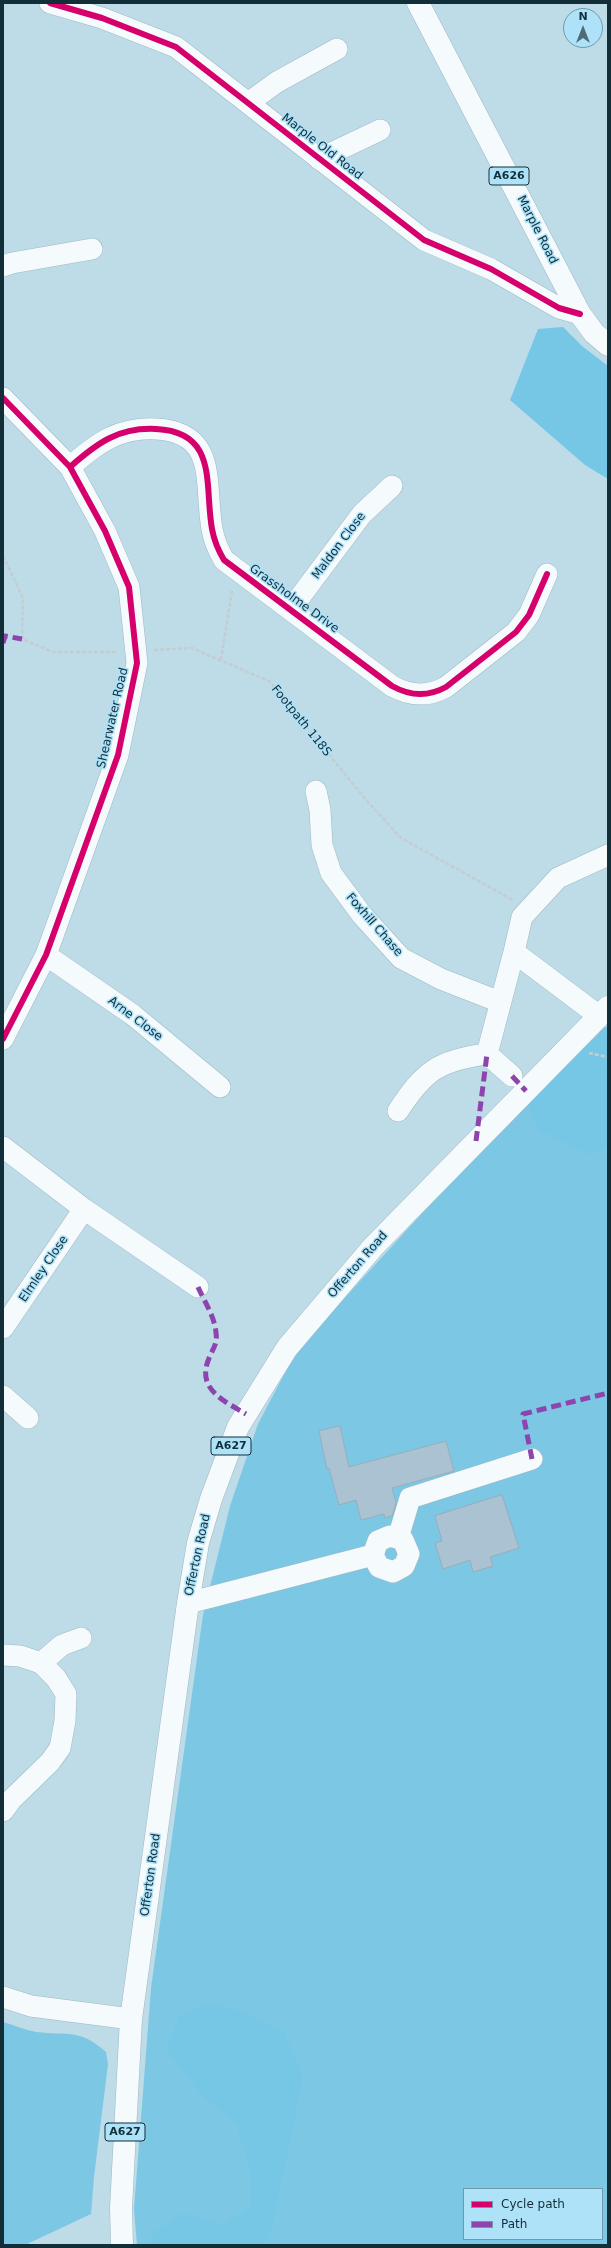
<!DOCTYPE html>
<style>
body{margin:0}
#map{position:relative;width:611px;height:2248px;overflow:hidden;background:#bedbe8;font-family:"DejaVu Sans",sans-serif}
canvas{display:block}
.frame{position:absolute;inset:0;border:4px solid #122e39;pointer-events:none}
.legend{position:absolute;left:463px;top:2188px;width:140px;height:52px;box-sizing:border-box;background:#ade2f9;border:1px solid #6f9aac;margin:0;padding:5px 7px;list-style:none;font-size:12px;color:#122e39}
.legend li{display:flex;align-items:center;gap:8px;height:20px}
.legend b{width:20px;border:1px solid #6f9aac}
.north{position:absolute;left:563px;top:8px;width:40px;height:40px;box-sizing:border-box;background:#ade2f9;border:1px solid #6f9aac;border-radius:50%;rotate:0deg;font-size:11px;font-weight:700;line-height:16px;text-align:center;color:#122e39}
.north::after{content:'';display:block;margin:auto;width:14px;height:18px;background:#4e6b76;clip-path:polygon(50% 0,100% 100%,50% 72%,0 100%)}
</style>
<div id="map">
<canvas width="611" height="2248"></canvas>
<div class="frame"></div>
<ul class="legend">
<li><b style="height:5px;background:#d6006c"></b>Cycle path</li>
<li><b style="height:5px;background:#8e44ad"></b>Path</li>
</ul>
<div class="north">N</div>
</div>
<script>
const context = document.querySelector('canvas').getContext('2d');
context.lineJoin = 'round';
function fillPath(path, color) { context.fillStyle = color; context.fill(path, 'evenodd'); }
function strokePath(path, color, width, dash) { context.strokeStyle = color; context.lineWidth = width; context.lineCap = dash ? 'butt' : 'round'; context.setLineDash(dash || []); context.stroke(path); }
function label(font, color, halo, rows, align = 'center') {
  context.font = font + ' "DejaVu Sans",sans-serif'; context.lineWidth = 3; context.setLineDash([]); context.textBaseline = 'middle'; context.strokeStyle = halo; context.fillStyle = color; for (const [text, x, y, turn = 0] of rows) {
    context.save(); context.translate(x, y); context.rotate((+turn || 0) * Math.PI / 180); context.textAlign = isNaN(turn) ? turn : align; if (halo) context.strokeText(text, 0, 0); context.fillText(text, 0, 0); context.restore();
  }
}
fillPath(new Path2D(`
 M605,1027L608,1028V2245H137L134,2209L151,1988L203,1615L230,1506L258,1424L297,1350L458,1174ZM464,2189H602V2239H464Z
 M3,2022C14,2025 25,2030 36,2032C68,2036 79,2028 106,2052L108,2064L94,2177L91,2214L25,2245H3Z`), '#7bc7e4');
fillPath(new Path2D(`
 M563,327L582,346L608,366V479L585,465L510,400L538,329Z
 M605,1027L608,1028V1147L588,1154L539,1130L528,1104Z
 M207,2002L243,2012L283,2030L303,2078L271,2231L264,2245H149L153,2233L182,2213L223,2225L251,2207V2174L237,2125L201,2094L166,2049L180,2016Z`), '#75c7e5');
const building = new Path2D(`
 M340,1426L349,1467L446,1441L454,1471L392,1488L396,1503L392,1516L385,1518L384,1514L361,1520L356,1500L339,1505L329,1468L327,1469L319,1431Z
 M502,1495L519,1548L490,1557L493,1566L473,1572L470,1560L443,1569L435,1543L442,1541L435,1516Z`);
fillPath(building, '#abc2d2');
strokePath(building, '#99aebb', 1);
const minor = new Path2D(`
 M50,3L102,18L176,47L424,240L491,269L559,308L580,314
 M248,103L277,82L337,49
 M319,159L380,130
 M3,266L12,263L92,249
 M3,398L70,467L105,531L129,587L137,663L118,755L46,955L3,1039
 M70,467C97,443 119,427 156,429C219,432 204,485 212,529C214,540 218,550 224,560L392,686C410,696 428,697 446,687L516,632L529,615L547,574
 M291,609L362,514L392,486
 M316,791L320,810L322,845L331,873L362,915L401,958L441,979L500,1002
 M46,955L133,1015L220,1087
 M599,1016L514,952L522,917L558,878L608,855
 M512,1076L487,1054L514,952
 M398,1111C424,1071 439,1060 487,1054
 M3,1147L84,1209L198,1287
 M3,1328L84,1209
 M3,1396L28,1418
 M398,1538L410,1498L532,1459
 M188,1603L373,1555L378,1541L390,1536L403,1540L409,1554L404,1566L393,1572L379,1567L373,1555
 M3,1655L20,1656L41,1663L56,1678L66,1694L65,1721L60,1748L50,1762L11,1800L3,1811
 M41,1663L62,1645L81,1638
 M3,1997L31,2006L131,2019`);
const major = new Path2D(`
 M418,3L580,314L594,333L608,345
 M122,2245L121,2208L131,2019L188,1603L198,1543L211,1499L238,1427L287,1348L373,1247L608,1007`);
strokePath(minor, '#9eb8c3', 22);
strokePath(major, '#9eb8c3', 23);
strokePath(new Path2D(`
 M3,556L23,598L22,639L53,652H117
 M154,650L192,648L269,681L367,801L401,838L513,900
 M221,660L232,590
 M589,1053L608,1057`), '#c3cdd1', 2.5, [4, 2]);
strokePath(minor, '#f5fafc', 21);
strokePath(major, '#f5fafc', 22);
strokePath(new Path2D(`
 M3,643L5,636L22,639
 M512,1076L526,1091
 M476,1141L487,1054
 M198,1287C204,1301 215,1317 216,1333C218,1345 211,1351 208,1361C197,1390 226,1402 246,1414
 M532,1459L523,1414L608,1393`), '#8e44ad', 5, [10, 5]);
strokePath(new Path2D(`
 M50,3L102,18L176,47L424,240L491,269L559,308L580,314
 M3,398L70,467L105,531L129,587L137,663L118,755L46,955L3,1039
 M70,467C97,443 119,427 156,429C219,432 204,485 212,529C214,540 218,550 224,560L392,686C410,696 428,697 446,687L516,632L529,615L547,574`), '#d6006c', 6);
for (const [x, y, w] of [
 [509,176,40],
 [231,1446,40],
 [125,2132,40]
]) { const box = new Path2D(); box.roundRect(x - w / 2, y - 9, w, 18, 3); context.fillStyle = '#ade2f9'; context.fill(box); strokePath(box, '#122e39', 1); }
label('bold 11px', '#122e39', null, [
 ["A626",509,176],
 ["A627",231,1446],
 ["A627",125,2132]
]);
label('12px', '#122e39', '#ade2f9', [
 ["Marple Old Road",322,147,38],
 ["Marple Road",537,230,63],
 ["Maldon Close",339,546,-53],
 ["Grassholme Drive",294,599,36],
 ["Shearwater Road",113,718,-77],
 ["Footpath 118S",301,721,51],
 ["Foxhill Chase",374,925,49],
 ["Arne Close",135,1019,37],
 ["Offerton Road",358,1265,-49],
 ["Elmley Close",44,1269,-56],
 ["Offerton Road",198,1555,-78],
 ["Offerton Road",151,1875,-82]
]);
</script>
